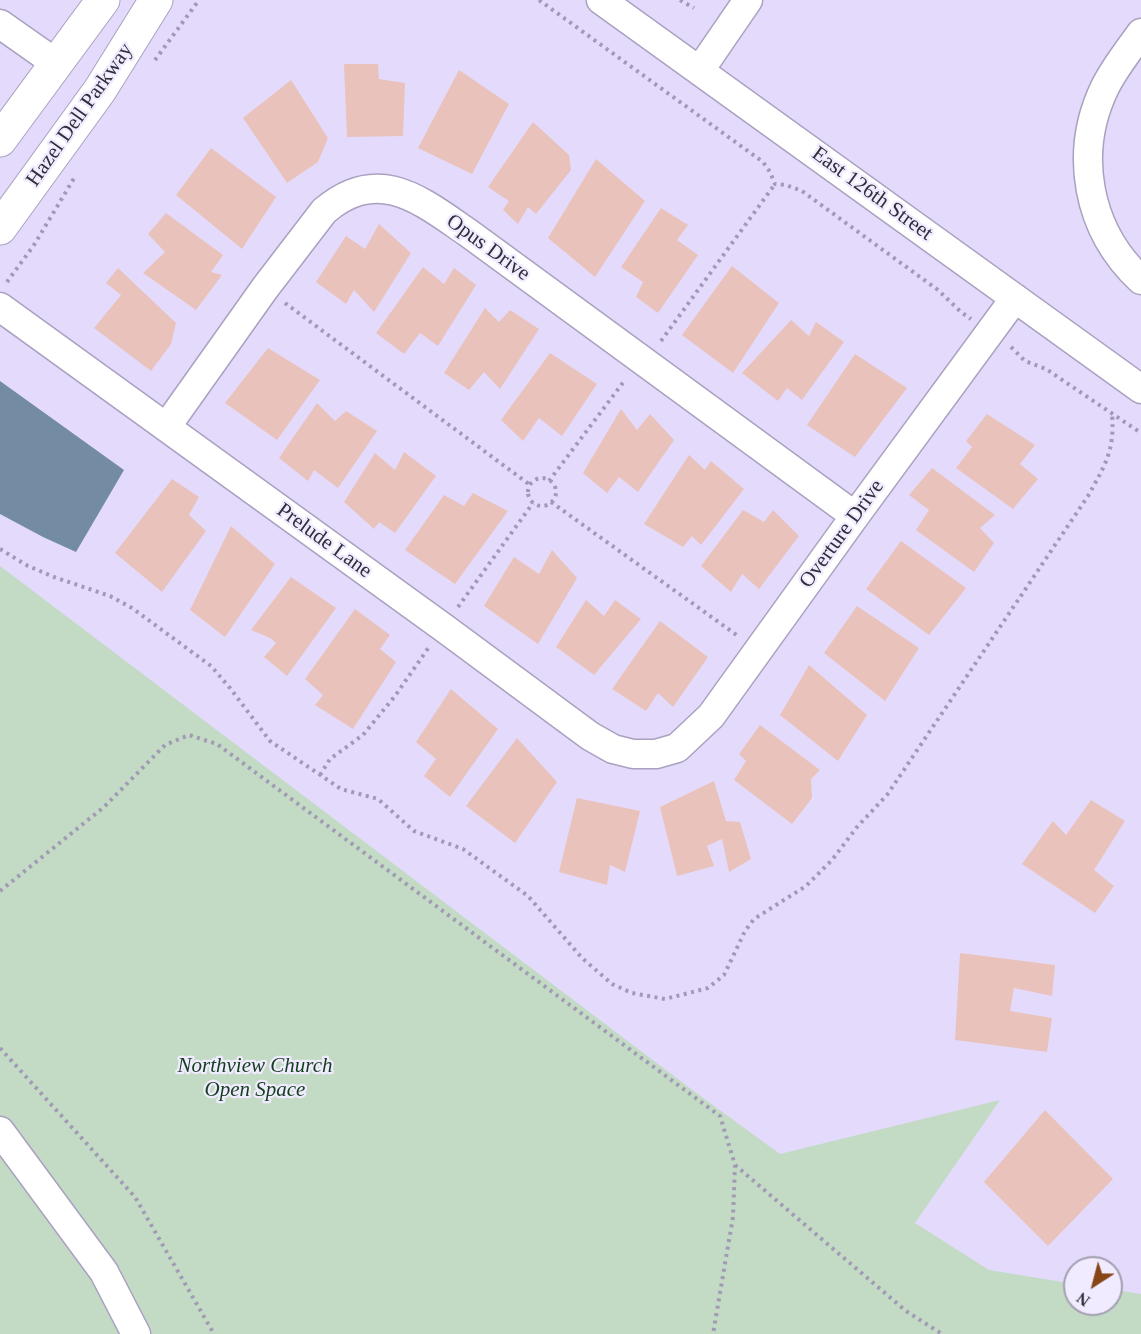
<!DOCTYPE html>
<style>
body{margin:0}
#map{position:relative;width:1141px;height:1334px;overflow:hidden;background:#e4dbfc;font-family:Georgia,serif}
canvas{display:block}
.north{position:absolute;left:1063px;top:1256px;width:60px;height:60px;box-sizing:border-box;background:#f0ebff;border:2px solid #a49fb0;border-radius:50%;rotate:216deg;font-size:16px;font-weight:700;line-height:24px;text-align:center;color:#312d3a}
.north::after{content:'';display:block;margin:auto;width:21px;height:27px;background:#884515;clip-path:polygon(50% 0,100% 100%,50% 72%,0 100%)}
</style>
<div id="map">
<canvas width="1141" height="1334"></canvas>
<div class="north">N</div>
</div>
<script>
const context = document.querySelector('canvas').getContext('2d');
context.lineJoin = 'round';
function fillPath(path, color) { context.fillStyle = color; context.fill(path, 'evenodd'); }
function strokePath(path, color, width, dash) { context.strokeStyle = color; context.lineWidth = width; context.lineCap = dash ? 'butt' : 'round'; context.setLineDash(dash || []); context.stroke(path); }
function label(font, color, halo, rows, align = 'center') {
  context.font = font + ' Georgia,serif'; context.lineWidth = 4.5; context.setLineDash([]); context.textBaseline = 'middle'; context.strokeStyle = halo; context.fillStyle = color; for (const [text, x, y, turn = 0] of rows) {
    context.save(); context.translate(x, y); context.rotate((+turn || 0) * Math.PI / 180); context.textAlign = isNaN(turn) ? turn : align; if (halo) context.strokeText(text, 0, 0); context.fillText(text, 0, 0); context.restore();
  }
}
fillPath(new Path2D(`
 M0,566L695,1092L780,1154L1000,1100L915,1223L989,1270L1075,1284V1304H1111V1289L1141,1294V1334H0Z`), '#c3dac5');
fillPath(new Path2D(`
 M0,381L124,470L76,552L43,537L0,514Z`), '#748ba4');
fillPath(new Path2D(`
 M344,64H378L379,79L405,83L403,136L347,137Z
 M459,70L509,104L472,174L418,148Z
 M291,80L328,138L318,162L287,183L243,118Z
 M533,122L569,155L571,170L536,214L528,207L518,224L503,210L509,201L488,187Z
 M211,148L276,197L242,249L176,195Z
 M596,159L645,201L595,277L548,238Z
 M661,208L688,225L677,240L698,255L658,313L636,297L643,282L621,267Z
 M166,213L223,255L211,272L222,275L196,310L143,273L165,252L148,234Z
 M379,224L411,253L374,312L354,290L346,304L316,282L346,236L365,249Z
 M732,266L779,303L733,373L682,335Z
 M423,267L444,284L454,268L476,285L438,346L420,333L404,354L376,333Z
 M118,268L176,323L171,344L151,371L94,328L121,295L106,283Z
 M485,308L499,322L510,310L539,329L500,389L484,372L469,390L444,373Z
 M791,320L809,336L816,322L844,342L802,400L787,388L778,401L742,373Z
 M268,348L320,380L277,440L225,403Z
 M550,353L597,384L562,436L539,418L523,441L501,420Z
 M855,354L907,388L855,457L807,425Z
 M317,403L335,421L346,411L377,431L338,488L314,470L308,481L279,458Z
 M621,409L637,430L650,414L674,440L638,492L619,477L607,493L583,473Z
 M987,414L1035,445L1020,464L1038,479L1013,509L956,468L972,447L966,441Z
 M404,452L436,476L395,533L379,522L374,529L344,502L375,453L395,470Z
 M689,455L705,470L711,461L744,489L701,545L692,536L683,547L644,524Z
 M932,468L995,515L980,528L994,543L974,572L916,530L929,510L909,495Z
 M172,479L199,497L189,515L206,531L162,592L115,553Z
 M473,493L508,511L455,584L405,550L444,495L464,506Z
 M743,510L764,522L773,510L799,536L759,589L742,574L731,592L701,566Z
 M231,526L275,564L225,637L190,610Z
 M901,541L966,588L929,635L866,589Z
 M552,550L577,578L538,644L484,606L514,557L539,574Z
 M291,577L336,608L287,676L264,657L276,643L270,638L251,630Z
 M586,600L604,616L615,600L641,619L594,675L556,647Z
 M857,606L919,648L885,701L824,653Z
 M355,609L390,635L380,649L396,662L353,729L315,705L323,695L305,679Z
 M660,621L708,657L673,707L658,693L646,711L612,689Z
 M809,665L867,715L838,761L780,715Z
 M451,689L498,729L450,797L424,776L436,759L416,742Z
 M760,725L820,770L811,779L812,798L792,824L734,780L746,761L739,754Z
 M517,738L557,782L515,843L466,806Z
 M714,781L726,821L740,822L751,859L729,872L722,839L707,846L714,866L677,876L660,807Z
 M577,798L640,811L625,872L610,865L607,885L559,872Z
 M1091,800L1125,821L1094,870L1114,886L1095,913L1022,864L1053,821L1066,835Z
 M960,953L1055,965L1052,996L1014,988L1010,1011L1052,1018L1047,1052L955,1040Z
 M1045,1110L1113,1179L1048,1246L984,1182Z`), '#e9c2bc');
const minor = new Path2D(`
 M601,0L1141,389
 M0,24L57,64
 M1141,33C1129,50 1115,67 1105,87C1073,153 1087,230 1141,280
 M700,70L748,0
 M0,307L444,628L590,736L613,749L633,754H656L677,748L711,716L855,516L1015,298
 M167,426L265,288L324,211C378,165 419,199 467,232L855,516
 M0,1131L104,1272L136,1334`);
const major = new Path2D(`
 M0,140L103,0
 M0,228L100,90L156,0`);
strokePath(minor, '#aaa1c0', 31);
strokePath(major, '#aaa1c0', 35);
strokePath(new Path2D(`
 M539,0L763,162L770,172L775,184L786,185L802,191L938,290L961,312L971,319
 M680,0L694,8
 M155,60L199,0
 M7,282L34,245L76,175
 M285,303L530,485
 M661,341L775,184
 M1011,347L1025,361L1046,369L1141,433
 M528 492a14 14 0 1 1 28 0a14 14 0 1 1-28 0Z
 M549,481L625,380
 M551,502L738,636
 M0,549L28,566L54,577L110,596L132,608L211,666L230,688L270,741L341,789L378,799L414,831L463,849L528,896L582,958L612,984L632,993L665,999L708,988L724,975L745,931L754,919L806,886L832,860L857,827L887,795L1088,496C1105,465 1115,451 1112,414
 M458,607L533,503
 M320,775L330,759L363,735L395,696L429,647
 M0,891L104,807L165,745L189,735L217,744L720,1116L735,1165L733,1217L713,1334
 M0,1048L135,1197L214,1334
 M735,1165L906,1311L942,1334`), '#a19ab4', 4, [3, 4.5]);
strokePath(minor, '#fff', 28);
strokePath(major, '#fff', 33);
label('21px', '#312d3a', '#f0ebff', [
 ["Hazel Dell Parkway",80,115,-55],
 ["East 126th Street",872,194,36],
 ["Opus Drive",488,248,36],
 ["Overture Drive",842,534,-54],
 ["Prelude Lane",324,541,36]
]);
label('italic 21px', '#123e1b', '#f0ebff', [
 ["Northview Church",255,1066],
 ["Open Space",255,1090]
]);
</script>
